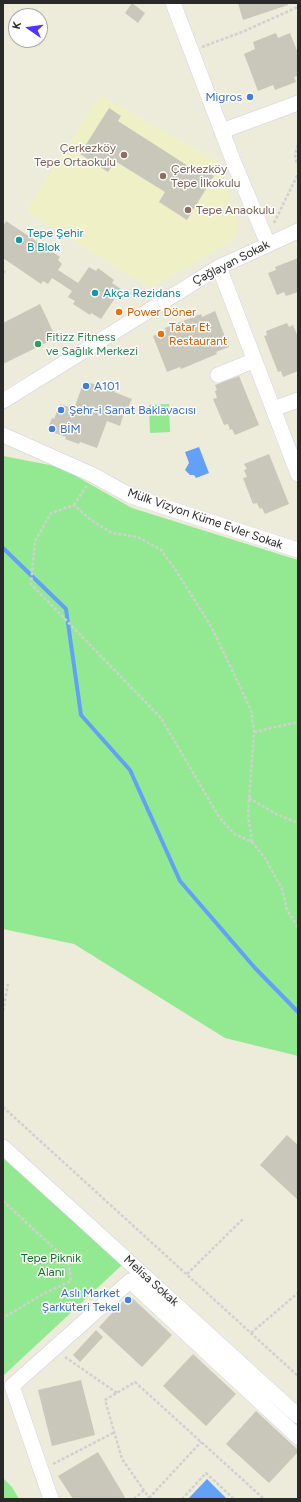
<!DOCTYPE html>
<meta charset="utf-8">
<style>
body{margin:0}
#map{position:relative;width:301px;height:1502px;overflow:hidden;background:#edebda;font-family:Figtree,sans-serif}
canvas{display:block}
.frame{position:absolute;inset:0;border:4px solid #292929;pointer-events:none}
.north{position:absolute;left:8px;top:8px;width:40px;height:40px;box-sizing:border-box;background:#fff;border:1px solid #a9a9a9;border-radius:50%;rotate:283deg;font-size:11px;font-weight:700;line-height:16px;text-align:center;color:#292929}
.north::after{content:'';display:block;margin:auto;width:14px;height:18px;background:#5035ff;clip-path:polygon(50% 0,100% 100%,50% 72%,0 100%)}
</style>
<div id="map">
<canvas width="301" height="1502"></canvas>
<div class="frame"></div>
<div class="north">K</div>
</div>
<script>
const context = document.querySelector('canvas').getContext('2d');
context.lineJoin = 'round';
function fillPath(path, color) { context.fillStyle = color; context.fill(path, 'evenodd'); }
function strokePath(path, color, width, dash) { context.strokeStyle = color; context.lineWidth = width; context.lineCap = dash ? 'butt' : 'round'; context.setLineDash(dash || []); context.stroke(path); }
function label(font, color, halo, rows, align = 'center') {
  context.font = font + ' Figtree,sans-serif'; context.lineWidth = 3; context.setLineDash([]); context.textBaseline = 'middle'; context.strokeStyle = halo; context.fillStyle = color; for (const [text, x, y, turn = 0] of rows) {
    context.save(); context.translate(x, y); context.rotate((+turn || 0) * Math.PI / 180); context.textAlign = isNaN(turn) ? turn : align; if (halo) context.strokeText(text, 0, 0); context.fillText(text, 0, 0); context.restore();
  }
}
fillPath(new Path2D(`
 M100,95L218,162L238,223L236,238L150,288L26,211Z`), '#f0f0c7');
fillPath(new Path2D(`
 M169,404L170,432L150,433L149,405Z
 M3,456L60,467L132,508L298,560V1056L225,1038L74,944L3,929Z
 M3,1158L122,1265L3,1376Z
 M3,1478L12,1487L19,1499H3Z`), '#93e991');
fillPath(new Path2D(`
 M199,447L209,473L196,478L194,475H190L185,470L189,463L185,452Z
 M207,1479L227,1499H188Z`), '#63a1f9');
strokePath(new Path2D(`
 M3,548L66,609L81,715L130,770L180,881L255,968L298,1012`), '#63a1f9', 4);
fillPath(new Path2D(`
 M132,3L145,13L138,23L125,13Z
 M238,3H288V5L243,20Z
 M276,33L278,38L290,33L298,53V76L294,77L296,82L275,90L273,85L258,91L244,54L255,49L253,42Z
 M109,108L121,116L118,121L196,171L199,166L214,176L187,220L159,202L165,192L115,161L108,172L80,154Z
 M6,221L60,257L58,260L62,264L58,270L78,283L89,267L96,271L98,268L114,280L112,283L121,289L101,319L91,313L90,315L73,304L75,301L68,297L72,291L52,278L48,284L43,281L41,284L3,258V227Z
 M298,258V292L286,296L284,292L277,295L268,273L276,270L275,267Z
 M40,304L56,338L3,364V323Z
 M215,311L229,347L216,352L217,354L181,369L180,367L167,372L153,336L166,331L165,328L201,314L202,317Z
 M287,323L289,327L293,325L298,337V371L283,377L281,371L278,372L264,336L267,335L266,331Z
 M239,376L259,425L235,435L232,429L230,430L228,424L224,425L213,399L217,398L215,391L217,390L215,385Z
 M84,381L115,391L114,392L132,399L127,410L125,409L120,426L107,421L97,448L80,442L79,444L65,439L66,437L47,430L52,418L54,419L60,404L74,409Z
 M269,454L289,504L265,514L262,508L260,509L257,503L253,504L243,478L247,477L244,470L247,469L244,464Z
 M287,1135L298,1145V1200L260,1165Z
 M129,1295L172,1335L142,1367L99,1327Z
 M96,1330L103,1337L80,1362L73,1355Z
 M193,1354L236,1394L206,1426L163,1386Z
 M81,1380L95,1435L52,1446L38,1390Z
 M256,1411L298,1450V1452L269,1483L226,1444Z
 M98,1452L126,1499H73L58,1476Z`), '#c8c7ba');
const minor = new Path2D(`
 M173,3L234,163L268,244
 M222,131L298,103
 M219,267L298,474
 M218,375L255,360
 M3,401L219,267L298,231
 M273,409L298,400
 M3,435L93,475L131,496L298,550
 M3,1147L298,1416
 M51,1499L12,1386L130,1281L298,1437`);
strokePath(minor, '#d2cfe4', 16);
strokePath(new Path2D(`
 M202,47L242,32L298,7
 M298,145C295,152 294,159 298,165
 M274,223L298,174
 M3,273L6,270
 M74,505L87,485
 M254,732L298,722
 M249,798L276,814L298,823
 M252,842L248,814L254,732L251,710L212,628L177,572L161,550L138,537L112,533L91,520L74,505L51,513L35,541L31,584L161,718L219,817L234,834L252,842L265,858L282,889L287,910L298,927
 M3,1011L8,984
 M3,1107L298,1376
 M3,1201L68,1261L71,1281L43,1294L3,1318
 M187,1274L244,1218
 M251,1333L298,1293
 M65,1357L117,1393
 M53,1464L115,1432
 M149,1498L201,1442
 M134,1499L144,1490
 M150,1499L122,1459L105,1400L135,1382L264,1499
 M182,1499L206,1473L234,1499`), '#d0d0d0', 2.5, [3, 2]);
strokePath(minor, '#fff', 15);
for (const [x, y, r, color] of [
 [250,97,4,"#3f7fe0"],
 [124,155,4,"#8d6e63"],
 [163,176,4,"#8d6e63"],
 [188,210,4,"#8d6e63"],
 [19,240,4,"#0f9aa8"],
 [95,293,4,"#0f9aa8"],
 [119,312,4,"#e8710a"],
 [161,334,4,"#e8710a"],
 [38,344,4,"#2e9e5b"],
 [86,386,4,"#3f7fe0"],
 [61,410,4,"#3f7fe0"],
 [52,429,4,"#3f7fe0"],
 [128,1300,4,"#3f7fe0"]
]) { const dot = new Path2D(); dot.arc(x, y, r, 0, 2 * Math.PI); context.fillStyle = color; context.fill(dot); strokePath(dot, '#fff', 1.5); }
label('12px', '#366cbe', '#fff', [
 ["Migros",242,97,"right"],
 ["A101",94,386],
 ["Şehr-i Sanat Baklavacısı",69,410],
 ["BİM",60,429],
 ["Aslı Market",120,1293,"right"],
 ["Şarküteri Tekel",120,1307,"right"]
], 'left');
label('12px', '#785e54', '#fff', [
 ["Çerkezköy",116,148,"right"],
 ["Tepe Ortaokulu",116,162,"right"],
 ["Çerkezköy",171,169],
 ["Tepe İlkokulu",171,183],
 ["Tepe Anaokulu",196,210]
], 'left');
label('12px', '#0d838f', '#fff', [
 ["Tepe Şehir",27,233],
 ["B Blok",27,247],
 ["Akça Rezidans",103,293]
], 'left');
label('12px', '#292929', '#fff', [
 ["Çağlayan Sokak",231,263,-27],
 ["Mülk Vizyon Küme Evler Sokak",205,519,19],
 ["Melisa Sokak",151,1281,42]
]);
label('12px', '#c56008', '#fff', [
 ["Power Döner",127,312],
 ["Tatar Et",169,327],
 ["Restaurant",169,341]
], 'left');
label('12px', '#27864d', '#fff', [
 ["Fitizz Fitness",46,337],
 ["ve Sağlık Merkezi",46,351]
], 'left');
label('12px', '#136c1e', '#fff', [
 ["Tepe Piknik",51,1258],
 ["Alanı",51,1272]
]);
</script>
